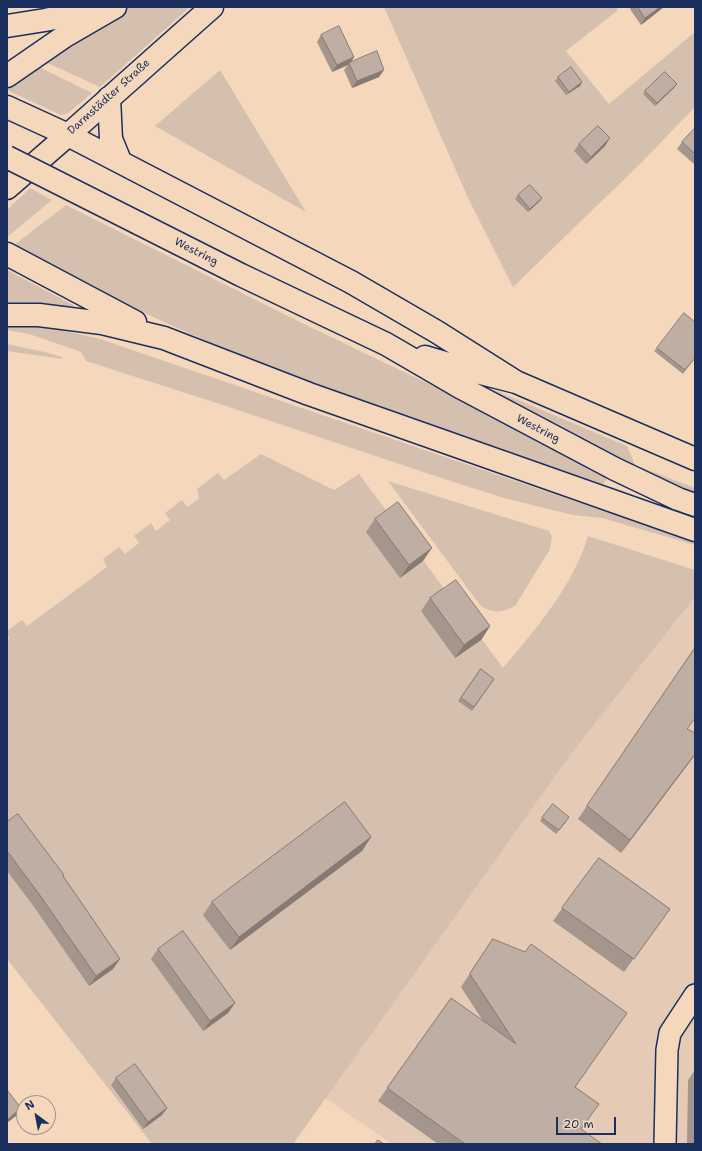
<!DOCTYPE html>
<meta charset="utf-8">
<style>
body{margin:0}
#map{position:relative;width:702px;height:1151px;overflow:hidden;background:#f5d8bc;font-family:"Shantell Sans",sans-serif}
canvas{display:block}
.frame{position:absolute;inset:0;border:8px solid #1b2f5e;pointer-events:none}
.north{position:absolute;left:16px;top:1095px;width:40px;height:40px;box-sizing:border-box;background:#f5d8bc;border:1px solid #9e9496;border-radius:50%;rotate:328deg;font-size:11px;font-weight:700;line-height:16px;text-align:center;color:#1b2f5e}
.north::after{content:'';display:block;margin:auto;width:14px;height:18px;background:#1b2f5e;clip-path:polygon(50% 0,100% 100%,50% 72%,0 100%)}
.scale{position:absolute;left:556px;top:1117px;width:60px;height:18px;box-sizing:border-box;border:2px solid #1b2f5e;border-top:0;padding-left:5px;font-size:12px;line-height:14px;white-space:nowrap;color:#1b2f5e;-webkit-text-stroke:3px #f5d8bc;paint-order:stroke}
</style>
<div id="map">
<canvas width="702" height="1151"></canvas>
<div class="frame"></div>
<div class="north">N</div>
<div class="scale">20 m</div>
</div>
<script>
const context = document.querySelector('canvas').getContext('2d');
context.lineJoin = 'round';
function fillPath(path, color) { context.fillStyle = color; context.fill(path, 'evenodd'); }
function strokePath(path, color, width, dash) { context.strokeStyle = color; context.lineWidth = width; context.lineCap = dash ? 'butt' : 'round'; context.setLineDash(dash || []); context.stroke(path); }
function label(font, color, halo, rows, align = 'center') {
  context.font = font + ' "Shantell Sans",sans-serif'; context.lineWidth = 4; context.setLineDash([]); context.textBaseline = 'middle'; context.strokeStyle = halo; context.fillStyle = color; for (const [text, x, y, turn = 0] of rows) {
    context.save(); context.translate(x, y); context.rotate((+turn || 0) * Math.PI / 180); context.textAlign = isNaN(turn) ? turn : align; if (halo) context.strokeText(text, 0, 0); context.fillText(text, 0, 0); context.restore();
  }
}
fillPath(new Path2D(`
 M695,597V1144H392L325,1098L571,754Z`), '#e5cbb5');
fillPath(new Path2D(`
 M128,7H190L100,87L41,60Z
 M384,7H616L618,10L566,51L609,104L695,32V107L640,164L513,287L469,200Z
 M35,65L92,93L68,113L61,115L7,90V83Z
 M220,70L306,212L155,126Z
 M30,188L52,200L7,237V210Z
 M66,205L308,326L479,408L610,474L603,484C444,431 282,379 130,306C91,286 51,268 14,245Z
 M7,270L73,305V310L7,304Z
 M7,322C39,326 69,331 100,339L603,511L645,523L695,541V545L602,518L573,515L504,498L426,473L229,407L86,361L82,353L76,350L29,334L7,330Z
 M7,344L49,353L62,357V359L7,351Z
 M466,378L627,446L635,465L695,488V496L640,473Z
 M261,454L334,490L359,474L503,668C530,636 560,601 578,562C582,554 585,545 588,536L695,570V597L571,754L293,1144H152L7,959V641L10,638L7,635V631L22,620L27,626L107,567L103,559L119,547L125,554L139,543L134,536L151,523L156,531L170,520L165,513L182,500L187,507L199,499L197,489L218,473L224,480Z
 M388,481L549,531L552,537L550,549L515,606C502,613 492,614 480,605Z`), '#d5bfaf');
const minor = new Path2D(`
 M665,1144L667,1050L670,1033L695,995`);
const secondary = new Path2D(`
 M7,76L65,36L115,7
 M68,135L212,7`);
const primary = new Path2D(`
 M7,107L68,135L7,188`);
const trunk = new Path2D(`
 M7,26L45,20L106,7
 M109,98L111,139L120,161
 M68,135L351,282L437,332L516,382
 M138,223L241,275L386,344L460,387L615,469L678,499L695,505
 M7,254L135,322
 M7,315H39L102,323L164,338L309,394L695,530
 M425,357L465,369L516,382L695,459`);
strokePath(minor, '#1b2f5e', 24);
strokePath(secondary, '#1b2f5e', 25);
strokePath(primary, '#1b2f5e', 25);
strokePath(trunk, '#1b2f5e', 25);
strokePath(minor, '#f5d8bc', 21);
strokePath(secondary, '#f5d8bc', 22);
strokePath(primary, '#f5d8bc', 22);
strokePath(trunk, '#f5d8bc', 22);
const trunkBridge = new Path2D(`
 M7,157L138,223`);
strokePath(trunkBridge, '#1b2f5e', 25, []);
strokePath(trunkBridge, '#f5d8bc', 22);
fillPath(new Path2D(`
 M631,7H664L641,25L630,9Z
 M321,35L354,57L351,62L379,77L352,88L344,70L348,65L332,72L317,42Z
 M558,77L582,82L580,86L566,95L555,81Z
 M677,84L674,88L655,106L643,94L645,91Z
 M695,128V165L677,149L682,142Z
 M579,144L605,146L586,164L574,151Z
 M518,195L542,198L540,201L528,212L515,199Z
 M657,348L695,358L683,374L654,351Z
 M375,519L423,561L400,578L366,532Z
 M430,598L490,626L481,640L455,658L421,611Z
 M695,648L687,729L695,733V755L621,853L578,819Z
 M481,669L494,679L472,711L458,701Z
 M553,804L567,821L556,834L540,821Z
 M7,822L63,876L113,969L89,986L32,904L7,871Z
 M371,837L362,851L230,950L203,915L212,902Z
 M599,858L670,909L624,972L553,921Z
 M493,939L575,1087L581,1129L602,1144H438L378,1101L451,998L483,1021L461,987Z
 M158,949L235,1003L228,1013L203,1031L151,959Z
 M695,1070V1144H687L688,1080Z
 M116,1078L167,1108L162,1115L143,1129L111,1085Z`), '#a4968d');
fillPath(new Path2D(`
 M660,7H664L641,25L645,18Z
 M354,57L350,64L349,63L348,65L332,72L337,65Z
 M384,70L379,77L352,88L357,81Z
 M582,82L580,86L566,95L569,92Z
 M677,84L674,88L655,106L657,103Z
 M610,138L605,146L586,164L591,157Z
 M542,198L540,201L528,212L530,209Z
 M432,548L423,561L400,578L409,565Z
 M490,626L481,640L455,658L464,645Z
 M695,754V755L621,853L630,840Z
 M371,837L362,851L230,950L239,937Z
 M120,959L113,969L89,986L96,976Z
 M235,1003L228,1013L203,1031L210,1021Z
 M21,1108L16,1116L7,1123V1120Z
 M167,1108L162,1115L143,1129L148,1122Z`), '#867a73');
const building = new Path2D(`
 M638,7H660L645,18Z
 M339,26L354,57L337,65L321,35Z
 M377,51L384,70L357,81L349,63Z
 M571,67L582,82L569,92L558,77Z
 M665,72L677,84L657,103L645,91Z
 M598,126L610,138L591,157L579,144Z
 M695,128V154L682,142Z
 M530,185L542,198L530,209L518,195Z
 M684,313L695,322V358L685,370L657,348Z
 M398,502L432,548L409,565L375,519Z
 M456,580L490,626L464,645L430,598Z
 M695,648V718L687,729L695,733V754L630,840L587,806Z
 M481,669L494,679L474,707L461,698Z
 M345,802L371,837L239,937L212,902Z
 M553,804L569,817L559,830L542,818Z
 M18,814L64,875L63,876L120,959L96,976L39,894L7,851V822Z
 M599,858L670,909L634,959L562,908Z
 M183,931L235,1003L210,1021L158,949Z
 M493,939L525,952L531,944L627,1013L575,1087L599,1104L581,1129L602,1144H465L387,1088L451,998L516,1044L470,974Z
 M135,1064L167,1108L148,1122L116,1078Z
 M7,1090L21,1108L7,1120Z
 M378,1140L384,1144H375Z`);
fillPath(building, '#bfaea4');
strokePath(building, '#867a73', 1);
label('11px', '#1b2f5e', '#f5d8bc', [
 ["Darmstädter Straße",109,97,-42],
 ["Westring",196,252,27],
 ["Westring",538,429,28]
]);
</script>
